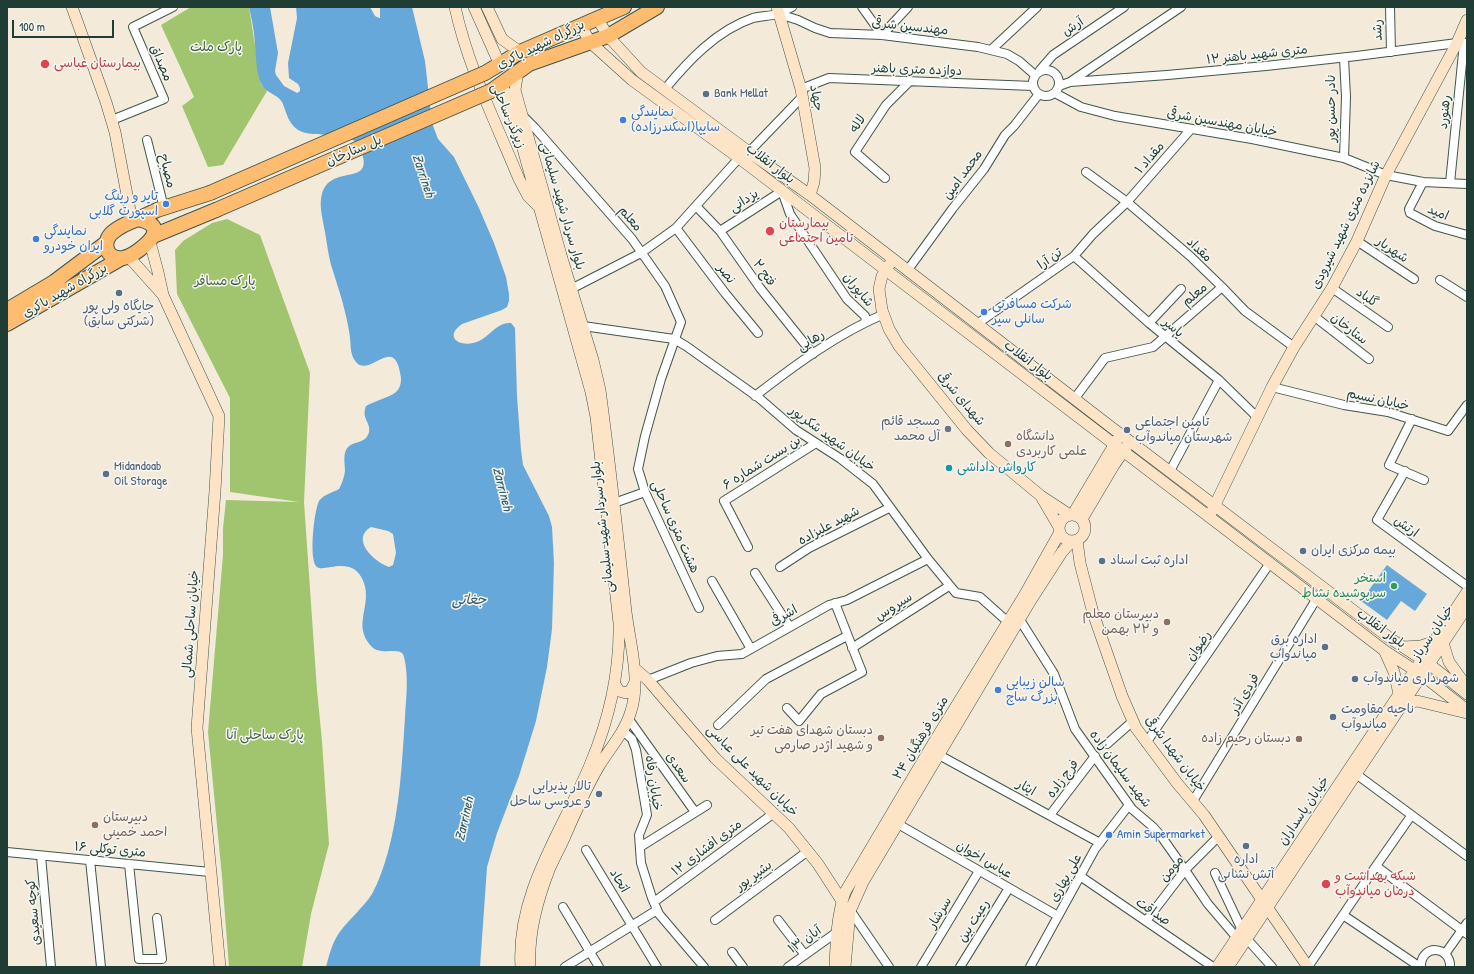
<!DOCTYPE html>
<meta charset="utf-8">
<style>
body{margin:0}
#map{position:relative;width:1474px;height:974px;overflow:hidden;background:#f4eada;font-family:"Patrick Hand",sans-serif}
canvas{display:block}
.frame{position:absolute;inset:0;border:8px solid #1f3d34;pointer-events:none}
.scale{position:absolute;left:12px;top:20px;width:102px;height:18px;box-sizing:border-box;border:2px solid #1f3d34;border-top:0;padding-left:5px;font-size:12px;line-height:14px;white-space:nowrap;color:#1f3d34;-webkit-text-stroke:3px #f6f6f2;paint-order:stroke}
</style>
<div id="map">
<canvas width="1474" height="974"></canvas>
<div class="frame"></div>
<div class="scale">100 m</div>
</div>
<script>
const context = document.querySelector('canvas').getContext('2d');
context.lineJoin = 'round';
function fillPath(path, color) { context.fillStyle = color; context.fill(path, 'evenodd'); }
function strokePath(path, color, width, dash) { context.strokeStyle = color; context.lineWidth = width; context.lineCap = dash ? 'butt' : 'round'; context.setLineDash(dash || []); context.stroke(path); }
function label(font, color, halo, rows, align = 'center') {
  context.font = font + ' "Patrick Hand","Playpen Sans Arabic",sans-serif'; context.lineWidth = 3; context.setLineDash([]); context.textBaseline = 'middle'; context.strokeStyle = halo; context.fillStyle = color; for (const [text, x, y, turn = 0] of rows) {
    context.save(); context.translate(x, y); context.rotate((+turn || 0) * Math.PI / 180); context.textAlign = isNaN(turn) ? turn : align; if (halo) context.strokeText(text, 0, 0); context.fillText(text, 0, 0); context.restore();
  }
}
fillPath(new Path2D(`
 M191,7H249L261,84L267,91L223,165L208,167L182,106L194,97L161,25Z
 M227,219L260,235L310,373L304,502L317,690L322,741L329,844L311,914L302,967H229L222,877L208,732L223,555V528L226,500L299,502L230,492V398L177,294L175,250L183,241L212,223Z`), '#a1c56f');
fillPath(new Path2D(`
 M249,7H270L278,53L275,71L276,75L284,86L297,93L300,91V88L298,84L289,78L288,63L297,18L296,7H370L375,16L379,18H380V7H412L425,61L432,123L438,139L454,157L479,208L494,243L506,277L509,294V301L507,307L502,310L462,324C442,338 462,349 479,341C490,336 497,322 511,323L515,328L517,396L521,450L523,465L549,516L552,527L554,563L552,629L547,667L536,721L519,776L497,833L487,867L480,967H326C329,956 332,943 339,933C348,920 363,908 372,894C379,881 384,866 388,852C400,808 402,763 405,717C406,698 409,677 404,657C402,645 380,657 371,646C352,625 372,606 364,583C353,552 322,575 316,566C309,557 314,511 319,501C324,494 332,493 339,489C342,483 344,478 345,471C345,465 343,456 346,450C351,440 366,445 369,432C371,422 361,419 366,406C374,401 391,397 396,392C400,388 401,384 401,378C395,331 370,379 356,362C350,355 351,346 350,338C349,329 347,320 345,312C342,298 337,285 333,271C328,257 327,241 324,227C322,216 319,204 322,194C331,162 377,189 360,148C350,127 314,140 298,130C287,122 287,113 282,102C277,94 266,93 262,85C255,72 256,48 254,34C253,25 251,16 249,7ZM371,527L388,531L393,534L396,553L393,565L389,567C374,562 350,539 371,527Z
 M1387,565L1427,594L1415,611L1401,601L1387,620L1361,601Z`), '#67a8db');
const street = new Path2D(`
 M862,7L882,35L908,7
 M1390,7L1391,52
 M779,14L798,20L815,28L830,33L882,35L978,47L1007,54L1019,61L1035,75
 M991,50L1037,7
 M1344,58L1346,97L1344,158
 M1033 83a13 13 0 1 1 26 0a13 13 0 1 1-26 0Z
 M1040,70L1053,55L1124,7
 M1070,82L1181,7
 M1059,86L1070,82C1199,74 1328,61 1457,43H1467
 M665,89C688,61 717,30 753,18C761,16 770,16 778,14C783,12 787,9 792,7
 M801,89L829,78L1033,86
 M1055,93L1081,107L1115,116L1252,139L1344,158L1386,175L1423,182L1467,184
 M522,115L535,128L632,239L665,286L681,322L661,379L645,436L638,469L645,492L699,608
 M112,120L164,99L133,27L173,7
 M147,140L164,208
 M749,152L802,97
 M1086,172L1127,202L1190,256L1222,287L1245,311L1294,347
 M885,178L855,152L886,105L910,81
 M1423,182L1409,209L1410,213L1435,226L1467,235
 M1450,183L1464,43
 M696,206L720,231L760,288L813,354
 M676,228L725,293L758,333
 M720,231L782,191L790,214L800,229L847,299L865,316L866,321
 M1357,241L1414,279
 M1074,256L1149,323L1219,380L1257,417
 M907,271L953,208L984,169L1005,135L1014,126L1039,94
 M1440,280L1467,297
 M1332,288L1388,327
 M571,289L641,253L676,228L739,158
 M1315,317L1369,359
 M1149,323L1181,289
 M977,324L1074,256L1093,234L1127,202L1191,129
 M583,326L674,339L686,346L759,398L796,430L841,459L873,484L928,559L956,593L980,597L1008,622
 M1272,387L1344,405L1388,412L1448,431L1467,405
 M755,396C795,365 837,334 884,314
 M1075,398L1105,358L1153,347L1222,287
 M1412,419L1389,465L1424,480
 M1170,471L1219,380
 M1405,471L1377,520L1467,586
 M614,503L645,492
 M748,547L724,501L816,443
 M780,567L809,548L889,508
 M755,573L789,626
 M712,581L751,649
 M1020,620L1054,674L1075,729L1132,809L1153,827L1161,836L1185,870L1208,904L1237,938
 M852,648L949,586
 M648,680L691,663L717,656L742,654L829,605L847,600L928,559
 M787,708L799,721L821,694L862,672L835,603
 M628,718L695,812
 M718,725L766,679L847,636
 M622,730L632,739L636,750L647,815L639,835L641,863L652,898L659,914L704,967
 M1146,743L1270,563
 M1107,744L1133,721
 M939,755L1100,843
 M1356,774L1467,856
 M1193,801L1317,598
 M1050,815L1095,756
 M898,824L1058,916
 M640,847L707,805
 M586,850L657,967
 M7,852L210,872
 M41,856L51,967
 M90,860L101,967
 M129,864L139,959H162L157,918
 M1376,866L1467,934
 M1215,873L1242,930
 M1080,876L1213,967
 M654,902L774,813
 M563,907L599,967
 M850,910L889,967
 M1343,915L1420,967
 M715,920L808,851
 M778,920L805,955
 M1146,921L1185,870L1219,836
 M1247,939L1272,967
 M732,952L743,967
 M1445,954L1467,923
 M565,967L657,910
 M788,967L837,932
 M921,967L979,871
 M960,967L1009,888
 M1030,967L1095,849L1129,805
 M1308,967L1376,866L1411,816
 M1421,967C1420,944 1451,945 1450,967`);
const secondary = new Path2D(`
 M72,7L106,102L115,132L132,221
 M455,7C468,67 496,123 519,179L528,196L537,205
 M474,7L500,65
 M487,7L502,39L520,52
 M777,7L801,89L815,168L814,182L810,195
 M597,18L608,36L641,72L749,152L810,195L1111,427L1391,639L1429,664L1467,694
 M580,25L591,43L632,80L739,158L1385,651L1422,675L1467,710
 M518,71L515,90L561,255L593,360L600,390C610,464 618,538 626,612C630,644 641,680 631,711C625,732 610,748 599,766C586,788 576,811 566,834C561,846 554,858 549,870C537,901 528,934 530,967
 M501,85L509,99L513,113L591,392L596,417L619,623C620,672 609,720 590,765C563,830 516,893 521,967
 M150,242L158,272L163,295L219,416L215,491L197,728L220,967
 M128,256L163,295
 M889,265L882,276L879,289L882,310L889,329L899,346L967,430L989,453L1041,496L1070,515
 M1042,498L1059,527
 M1212,511L1272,387L1294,347L1332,288L1357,241L1386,175L1457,43L1467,20
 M1073,514L1117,440
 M1059 528a13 13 0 1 1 26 0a13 13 0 1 1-26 0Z
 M1082,519L1114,465L1127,446
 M1077,540L1080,563L1093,613L1122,696L1136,728L1177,783L1204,815L1308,967
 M1443,643L1449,662L1467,687
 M1403,647L1421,646L1433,642
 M1385,652L1394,672L1399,694
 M634,668L648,680L715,758L789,828L818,864L842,901
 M614,683L619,691L626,693L631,690L634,684
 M1402,705L1417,701L1467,713
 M835,967C836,941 837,916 845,892L934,742L1024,596L1060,532
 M845,967L850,911L863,882L1031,600L1062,552L1072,541
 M1217,967L1467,592
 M1228,967L1467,607`);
const highway = new Path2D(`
 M485,73L520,52L624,7
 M491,91L529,64L608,36L657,7
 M138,219C164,225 155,238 139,250C135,253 129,257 123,258C106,260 101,242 113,232C120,226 130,222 138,219Z
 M138,219L157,210L210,193
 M153,236L216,210
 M7,310L54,282L106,243
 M7,324L122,258`);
strokePath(street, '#3f574d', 10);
strokePath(secondary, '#3f574d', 12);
strokePath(highway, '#3f574d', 16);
strokePath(street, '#fff', 8);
strokePath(secondary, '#fee4c6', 11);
strokePath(highway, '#fdbc70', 14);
const highwayBridge = new Path2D(`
 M210,193L485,73
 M216,210L491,91`);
strokePath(highwayBridge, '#3f574d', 16, []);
strokePath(highwayBridge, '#fdbc70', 14);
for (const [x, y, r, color] of [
 [45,64,5,"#e0444e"],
 [706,94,4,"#5c6f8a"],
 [623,120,4,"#3f7fe0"],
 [166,204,4,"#3f7fe0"],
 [770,231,5,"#e0444e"],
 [36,239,4,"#3f7fe0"],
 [119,293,4,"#5c6f8a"],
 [984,312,4,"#3f7fe0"],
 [948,429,4,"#6b7280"],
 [1127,430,4,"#5c6f8a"],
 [1008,444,4,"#8d6e63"],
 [949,468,4,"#0f9aa8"],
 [106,474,4,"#5c6f8a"],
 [1303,551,4,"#5c6f8a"],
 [1102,561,4,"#5c6f8a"],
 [1394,586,4,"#2e9e5b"],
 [1167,622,4,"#8d6e63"],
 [1325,647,4,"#5c6f8a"],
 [1355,679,4,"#5c6f8a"],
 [998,690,4,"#3f7fe0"],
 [1333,717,4,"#5c6f8a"],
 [881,738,4,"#8d6e63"],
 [1299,739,4,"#8d6e63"],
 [599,794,4,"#5c6f8a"],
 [95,825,4,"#8d6e63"],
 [1109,835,4,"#3f7fe0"],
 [1246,846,4,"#5c6f8a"],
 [1326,884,5,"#e0444e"]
]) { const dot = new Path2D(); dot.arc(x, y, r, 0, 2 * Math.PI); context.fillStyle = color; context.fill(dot); strokePath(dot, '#f6f6f2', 1.5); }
label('13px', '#1f3d34', '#f6f6f2', [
 ["مهندسین شرقی",910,27,6],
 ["آرش",1073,27,-34],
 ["رشد",1378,30,-92],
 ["بزرگراه شهید باکری",541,45,-26],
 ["۱۲ متری شهید باهنر",1257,55,-6],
 ["مصداق",161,63,67],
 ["دوازده متری باهنر",917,70,2],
 ["جهاد",816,98,79],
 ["نادر حسن پور",1332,108,-90],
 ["رهنورد",1445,112,-84],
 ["زیرگذر ساحلی",508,116,67],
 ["خیابان مهندسین شرقی",1222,123,10],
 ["لاله",858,124,-56],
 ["پل ستارخان",354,151,-23],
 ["مقداد ۱",1150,158,-49],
 ["بلوار انقلاب",770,164,37],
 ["مصباح",167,171,76],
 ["محمد امین",963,175,-54],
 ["یزدانی",744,201,-33],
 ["بلوار سردار شهید سلیمانی",562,206,74],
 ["امید",1438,213,23],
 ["معلم",630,219,50],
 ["شانزده متری شهید شیرودی",1346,225,-64],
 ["مقداد",1199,250,43],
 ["شهریار",1392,250,34],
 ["تن آرا",1050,259,-35],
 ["فتح ۲",764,273,54],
 ["نصر",726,274,53],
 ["شاپوران",858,290,50],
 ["بزرگراه شهید باکری",65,291,-30],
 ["معلم",1195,295,-40],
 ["گلباد",1367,298,35],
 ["یاسر",1173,328,40],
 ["ستارخان",1349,329,38],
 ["رهایی",811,341,-31],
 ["بلوار انقلاب",1028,361,37],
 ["شهدای شرقی",961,399,50],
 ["خیابان نسیم",1378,400,12],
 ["خیابان شهید شکرپور",832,439,36],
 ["بن بست شماره ۶",762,463,-32],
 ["شهید علیزاده",829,526,-28],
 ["بلوار سردار شهید سلیمانی",603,527,-96],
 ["هشت متری ساحلی",675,527,66],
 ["ارتش",1406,527,36],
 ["سیروس",894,607,-33],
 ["اشرفی",784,616,-29],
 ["خیابان ساحلی شمالی",191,624,-86],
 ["بلوار انقلاب",1381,629,36],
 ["خیابان سرباز",1433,633,-56],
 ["رضوان",1199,646,-55],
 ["فردی آذر",1245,694,-59],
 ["۲۴ متری فرهنگیان",921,738,-59],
 ["خیابان شهدا شرقی",1175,754,53],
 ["سعدی",678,768,55],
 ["شهید سلیمان زاده",1120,769,53],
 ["خیابان شهید علی عباسی",752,771,45],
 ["فرج زاده",1063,779,-53],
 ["خیابان رفاه",653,783,82],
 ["ایثار",1026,788,29],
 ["خیابان پاسداران",1304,811,-56],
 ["۱۲ متری افشاری",707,848,-37],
 ["۱۶ متری توکلی",110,850,5],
 ["عباس اخوان",984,860,30],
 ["مومن",1172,869,-50],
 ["بشیر پور",754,876,-36],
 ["علی بهاری",1066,878,-61],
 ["اتحاد",619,881,59],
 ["کوچه سعیدی",34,912,-95],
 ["صداقت",1153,912,34],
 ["سرشار",940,913,-59],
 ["رعیت بین",974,921,-58],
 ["۱۳ آبان",805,940,-35]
]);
label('13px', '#405f43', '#f6f6f2', [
 ["پارک ملت",216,48],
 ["پارک مسافر",225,282],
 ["پارک ساحلی آنا",265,736]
]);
label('13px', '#be3a42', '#f6f6f2', [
 ["بیمارستان عباسی",54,64],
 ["بیمارستان",779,224],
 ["تامین اجتماعی",779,239],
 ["شبکه بهداشت و",1335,877],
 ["درمان میاندوآب",1335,892]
], 'left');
label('13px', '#4e5e75', '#f6f6f2', [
 ["Bank Mellat",714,94],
 ["جایگاه ولی پور",119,307,"center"],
 ["(شرکتی سابق)",119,322,"center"],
 ["تامین اجتماعی",1135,423],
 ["شهرستان میاندوآب",1135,438],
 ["Midandoab",114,467],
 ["Oil Storage",114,482],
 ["بیمه مرکزی ایران",1311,551],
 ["اداره ثبت اسناد",1110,561],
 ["اداره برق",1317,640,"right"],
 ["میاندواب",1317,655,"right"],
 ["شهرداری میاندوآب",1363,679],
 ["ناحیه مقاومت",1341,710],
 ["میاندوآب",1341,725],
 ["تالار پذیرایی",591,787,"right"],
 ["و عروسی ساحل",591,802,"right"],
 ["اداره",1246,860,"center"],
 ["آتش نشانی",1246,875,"center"]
], 'left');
label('13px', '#366cbe', '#f6f6f2', [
 ["نمایندگی",631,113],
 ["سایپا(اسکندرزاده)",631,128],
 ["تایر و رینگ",158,197,"right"],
 ["اسپورت گلابی",158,212,"right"],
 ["نمایندگی",44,232],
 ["ایران خودرو",44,247],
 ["شرکت مسافرتی",992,305],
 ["سانلی سیر",992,320],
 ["سالن زیبایی",1006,683],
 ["بزرگ ساچ",1006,698],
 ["Amin Supermarket",1117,835]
], 'left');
label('13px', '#5b616d', '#f6f6f2', [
 ["مسجد قائم",940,422],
 ["آل محمد",940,437]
], 'right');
label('13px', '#785e54', '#f6f6f2', [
 ["دانشگاه",1016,437,"left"],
 ["علمی کاربردی",1016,452,"left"],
 ["دبیرستان معلم",1159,615],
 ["و ۲۲ بهمن",1159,630],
 ["دبستان شهدای هفت تیر",873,731],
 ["و شهید اژدر صارمی",873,746],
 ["دبستان رحیم زاده",1291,739],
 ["دبیرستان",103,818,"left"],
 ["احمد خمینی",103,833,"left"]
], 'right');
label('13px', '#0d838f', '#f6f6f2', [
 ["کارواش داداشی",957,468]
], 'left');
label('13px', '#27864d', '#f6f6f2', [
 ["استخر",1386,579],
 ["سرپوشیده نشاط",1386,594]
], 'right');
label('italic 14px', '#355d66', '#f6f6f2', [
 ["Zarrineh",423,176,72],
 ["Zarrineh",502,489,76],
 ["جغاتی",469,600],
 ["Zarrineh",465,819,-77]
]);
</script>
